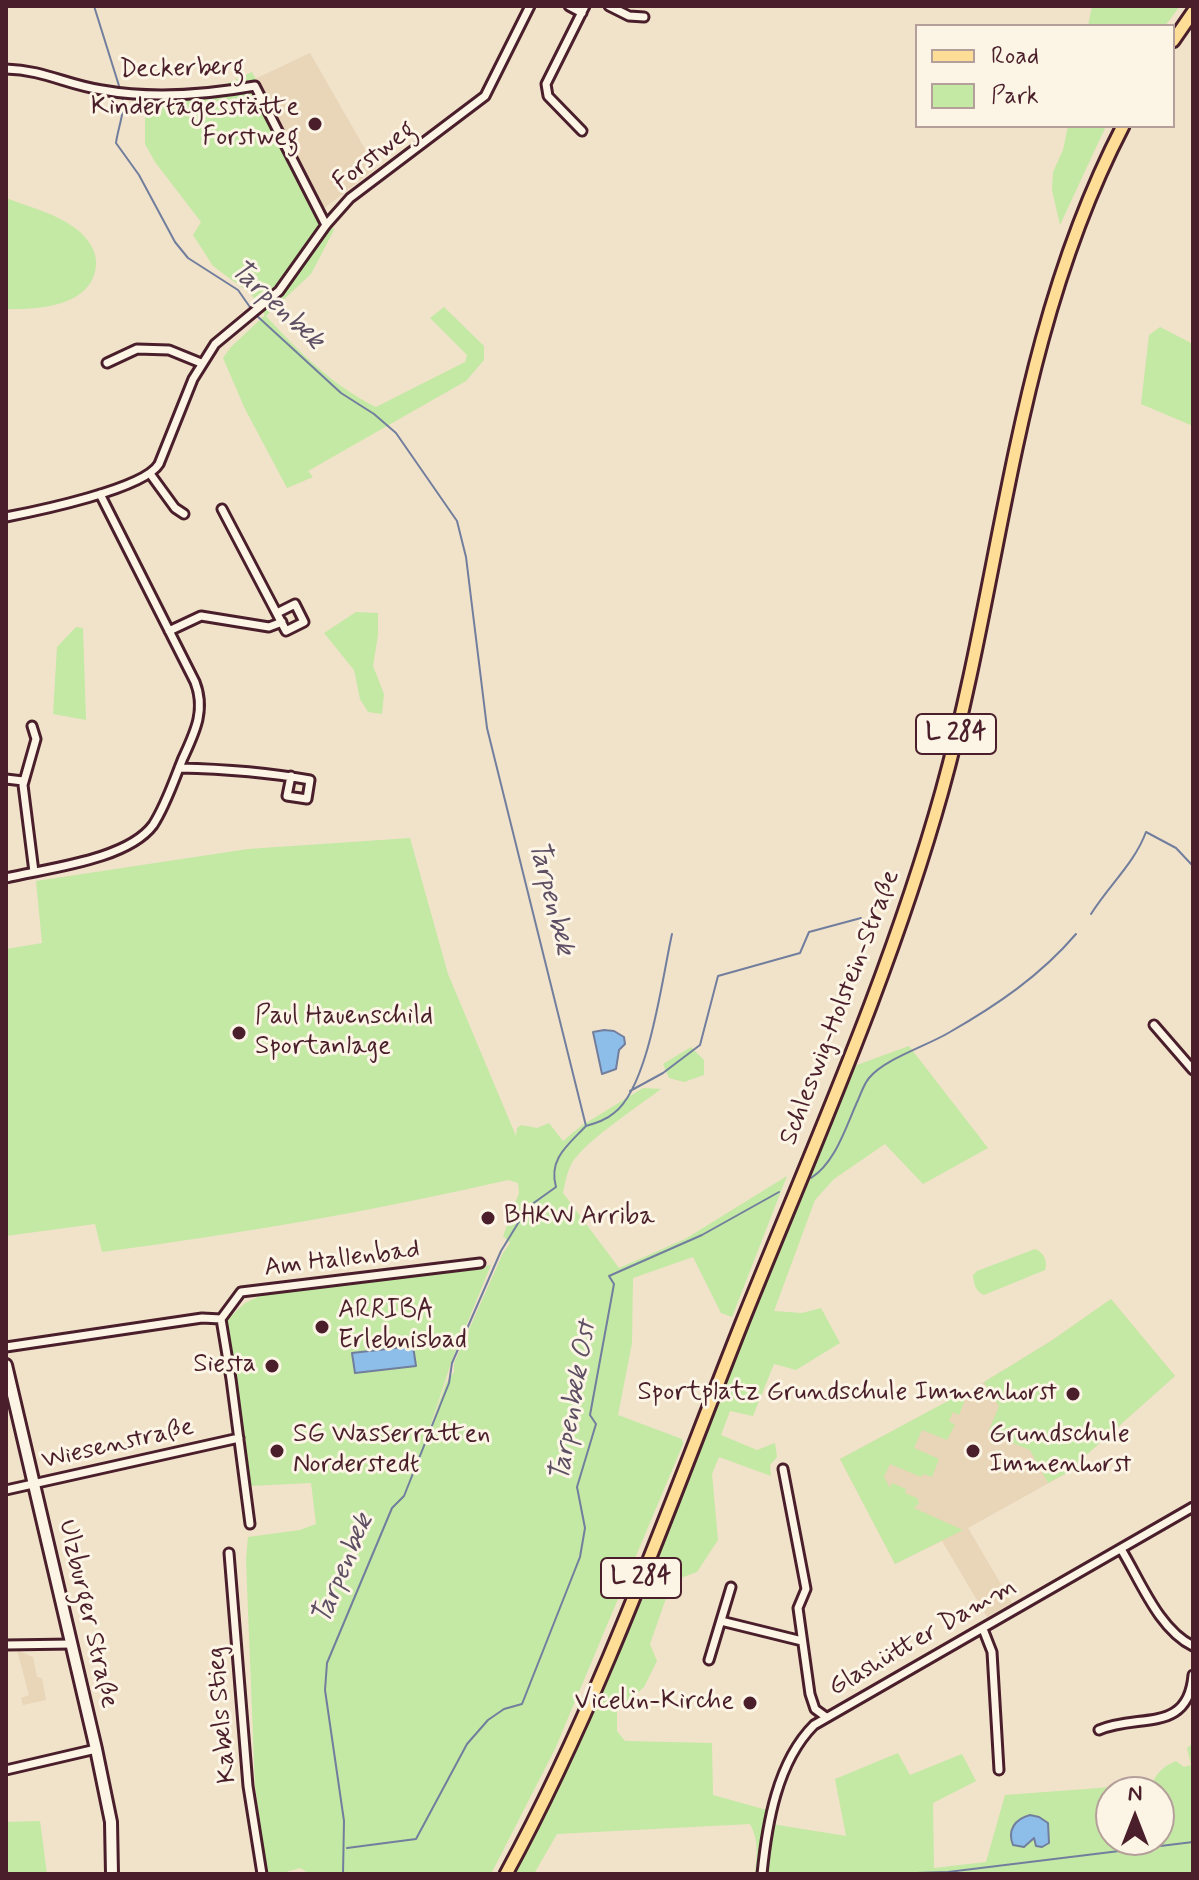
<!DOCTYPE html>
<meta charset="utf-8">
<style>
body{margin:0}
#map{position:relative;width:1199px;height:1880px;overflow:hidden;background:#f1e2ca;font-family:Mynerve,sans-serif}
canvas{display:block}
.frame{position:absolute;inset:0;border:8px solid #4a1f2b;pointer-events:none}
.legend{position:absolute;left:915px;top:24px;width:260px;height:104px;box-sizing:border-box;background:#fcf5e5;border:2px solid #b59f9b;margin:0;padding:10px 14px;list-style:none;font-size:24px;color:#4a1f2b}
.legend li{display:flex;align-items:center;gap:16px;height:40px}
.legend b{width:40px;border:2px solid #b59f9b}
.north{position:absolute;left:1095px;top:1776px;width:80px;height:80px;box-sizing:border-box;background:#fcf5e5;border:2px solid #b59f9b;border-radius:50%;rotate:0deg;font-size:22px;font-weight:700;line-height:32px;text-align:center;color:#4a1f2b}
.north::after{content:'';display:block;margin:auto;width:28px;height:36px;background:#4a1f2b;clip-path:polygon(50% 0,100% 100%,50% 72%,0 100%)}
</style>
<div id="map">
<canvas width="1199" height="1880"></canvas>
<div class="frame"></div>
<ul class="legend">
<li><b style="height:10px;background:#fedd96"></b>Road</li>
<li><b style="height:22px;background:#c3e9a4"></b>Park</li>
</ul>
<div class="north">N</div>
</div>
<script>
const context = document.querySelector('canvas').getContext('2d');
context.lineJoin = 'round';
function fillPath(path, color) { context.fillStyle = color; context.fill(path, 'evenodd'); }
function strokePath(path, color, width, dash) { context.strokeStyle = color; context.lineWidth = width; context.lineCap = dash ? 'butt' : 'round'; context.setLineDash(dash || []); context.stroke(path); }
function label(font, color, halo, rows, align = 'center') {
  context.font = font + ' Mynerve,sans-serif'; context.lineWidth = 6; context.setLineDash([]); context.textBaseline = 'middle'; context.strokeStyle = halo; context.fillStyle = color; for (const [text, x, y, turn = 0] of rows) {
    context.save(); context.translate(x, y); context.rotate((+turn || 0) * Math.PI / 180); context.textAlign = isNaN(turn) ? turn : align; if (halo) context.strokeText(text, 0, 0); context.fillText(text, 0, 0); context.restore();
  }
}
fillPath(new Path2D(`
 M310,53L376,168L323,209L255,79Z
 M1111,1299L1175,1376L1065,1474L968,1528L1012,1603L987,1617L942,1541L895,1564L840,1459L984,1382L1051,1341Z
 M17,1650L33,1657L37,1677L42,1678L46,1700L23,1705L21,1698L29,1695Z`), '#e9d5b7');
fillPath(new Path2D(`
 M1092,6H1180L1165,26H1088Z
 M252,72L334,230L311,274L266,316C298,351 333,386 376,407L465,362L467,355L430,318L444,307L484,346V360L466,381L308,471L313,477L287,488L245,409L223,358L231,347L265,315L251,294L213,266L193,235L201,222L155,162L145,144V99H202L201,87H219Z
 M1068,126H1106L1060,225L1052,190L1053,172L1063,150Z
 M6,198C29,207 55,213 75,228C86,236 97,250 96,264C94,306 39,310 6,309Z
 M1160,327L1193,344V426L1141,404L1149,335Z
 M356,612L378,613V635L373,666L384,694L382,714L368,712L360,699L354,670L324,633Z
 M76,627L83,628L86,720L53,714L57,647Z
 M410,838L448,974L516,1136L517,1128L521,1125L537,1128L549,1123L563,1141L581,1126L643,1088L661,1089C640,1105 584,1142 572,1163C567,1172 565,1183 563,1193L619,1268L685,1239L787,1176L732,1317L721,1313L693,1257L633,1278L632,1343L618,1415L682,1439L683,1444L555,1749L491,1874H310L300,1868L286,1872L290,1874H267L255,1786L246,1560L248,1537L300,1530L316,1524L311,1483L249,1486L227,1320L245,1303L266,1293L491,1265L452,1360L420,1457L446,1383L454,1372V1363L503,1253L510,1243L503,1236L519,1193L518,1183L508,1180C374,1211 238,1234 102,1252L95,1224L6,1236V949L42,943L36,881L248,849Z
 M909,1046L988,1148L923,1184L885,1144L834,1179L815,1200L774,1311L802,1313L821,1308L840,1343L796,1370L774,1364L753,1416L730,1411L721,1435L757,1450L775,1443L777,1457L770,1465L771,1476L719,1457L712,1474L718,1540L697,1572L672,1581L650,1644L657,1661L644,1687L617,1712V1731L625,1741L712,1743L713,1795L774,1812L772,1824L846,1836L835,1779L898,1753L910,1775L962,1754L976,1781L933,1803L934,1868L986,1862L1005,1795L1152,1784C1157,1772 1164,1766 1176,1761L1184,1767L1191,1765L1187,1748L1193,1743V1874H755C757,1855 759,1841 750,1824L557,1834L534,1874H513C570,1776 610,1672 654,1568H658L661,1562L656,1560L846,1082L854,1066ZM1111,1792H1159V1840H1111Z
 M691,1047L704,1060V1075L684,1082L669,1078L663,1064Z
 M1035,1249C1044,1252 1048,1262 1045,1270L984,1295C975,1291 974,1284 973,1275L977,1271Z
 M1111,1299L1175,1376L1065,1474L1048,1483L1030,1450L988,1433L999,1406L984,1382L1051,1341Z
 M961,1394L965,1400L959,1415L953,1412L949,1421L955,1425L947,1440L922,1430L914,1448L939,1459L932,1477L923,1474L921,1477L890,1464L884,1477L890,1488L892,1483L906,1489L905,1493L917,1498L919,1503L914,1508L963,1530L895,1564L840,1459Z
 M40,1821L47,1874H6V1822Z`), '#c3e9a4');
const water = new Path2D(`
 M604,1030L614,1031L624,1037L625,1044L619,1050L616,1069L602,1074L593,1032Z
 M413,1346L416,1366L355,1373L352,1353Z
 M1030,1815L1039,1817L1048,1823L1049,1843L1042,1847L1036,1846L1034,1838L1024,1847L1013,1845C1007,1830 1015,1819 1030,1815Z`);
fillPath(water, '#8dbee9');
strokePath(water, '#727e9d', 2);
strokePath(new Path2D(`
 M94,6L120,89
 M122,95C126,110 118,127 116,143L139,175L175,242L188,258L238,290L252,310
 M256,315L341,393L374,414L396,433L457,521L466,557L487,728L586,1126C568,1145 548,1159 556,1187L528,1207L501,1251L452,1363L449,1383L404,1496L392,1508L327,1663L325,1690L344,1821L343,1874
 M1091,914C1109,885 1134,864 1146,832L1176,848L1193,866
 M630,1091L663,1073L700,1045L718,976L800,953L809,932L861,918
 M586,1126C596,1123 606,1120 614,1113C649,1087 662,978 672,934
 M811,1178C836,1162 846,1126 858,1100C861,1093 864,1084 869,1078C886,1058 927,1046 950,1032C997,1005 1040,976 1076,934
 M347,1848L416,1839L467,1744L488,1720L504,1709L522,1704L580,1557L585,1528L577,1487L596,1424L590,1415L614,1284L609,1276L702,1235L779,1192
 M884,1874L948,1872L1193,1842`), '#727e9d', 2);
const street = new Path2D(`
 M569,6L582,13
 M609,6L629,16L644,17
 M6,69C44,70 67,85 102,90C152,99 205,95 255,86L326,225
 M582,131L548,96L546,84L585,6
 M107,363L137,349L169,350L201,363
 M151,475L175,508L184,514
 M222,509L286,631L304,622L295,604L277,613
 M6,517C37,511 144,489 159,464L193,379L215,344L279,291L326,225L350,198L485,96L530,6
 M169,631L201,616L269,627L282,622
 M32,726L36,739L23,785L34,872
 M179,768C224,769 266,772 310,780L307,799L287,796L291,776
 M6,779L23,781
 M6,878C48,868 127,860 153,825C166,805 174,780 183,758C195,732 206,710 195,682L100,494
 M1154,1025L1193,1070
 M221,1319L241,1292L480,1263
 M6,1347L202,1318L221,1319L231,1379L250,1524
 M783,1469L806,1589L798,1608L810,1694L815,1709L826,1717
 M6,1490L239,1438
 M1121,1549C1140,1580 1159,1630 1193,1646
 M229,1553L248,1786L262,1874
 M721,1621L802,1641
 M983,1629L992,1652L999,1770
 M6,1645L72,1644
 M709,1660L731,1587
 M1099,1730C1139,1713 1188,1734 1193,1675
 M6,1770L96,1749
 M762,1874C767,1824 777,1762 814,1725L1193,1507`);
const secondary = new Path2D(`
 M6,1365L96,1749L111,1822L112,1874`);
const primary = new Path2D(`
 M1173,41L1193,12
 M506,1874C601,1699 668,1509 741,1325C812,1149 891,974 942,791C1004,568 1014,336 1123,126`);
strokePath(street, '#4a1f2b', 13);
strokePath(secondary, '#4a1f2b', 16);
strokePath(primary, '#4a1f2b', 17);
strokePath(street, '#fcf5e5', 7);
strokePath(secondary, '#fcf5e5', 10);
strokePath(primary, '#fedd96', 11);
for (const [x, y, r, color] of [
 [315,124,8,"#4a1f2b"],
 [239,1033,8,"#4a1f2b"],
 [488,1218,8,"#4a1f2b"],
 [322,1327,8,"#4a1f2b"],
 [272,1366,8,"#4a1f2b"],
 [1073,1394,8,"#4a1f2b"],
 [277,1451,8,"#4a1f2b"],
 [973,1451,8,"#4a1f2b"],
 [750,1703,8,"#4a1f2b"]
]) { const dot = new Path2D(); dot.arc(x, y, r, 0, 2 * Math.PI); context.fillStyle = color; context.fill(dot); strokePath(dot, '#fcf5e5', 3); }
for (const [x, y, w] of [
 [956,734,80],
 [641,1578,80]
]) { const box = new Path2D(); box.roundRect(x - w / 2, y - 20, w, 40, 6); context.fillStyle = '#fcf5e5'; context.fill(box); strokePath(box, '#4a1f2b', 2); }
label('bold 24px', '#4a1f2b', null, [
 ["L 284",956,734],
 ["L 284",641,1578]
]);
label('26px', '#4a1f2b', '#fcf5e5', [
 ["Deckerberg",182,70,-1],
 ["Forstweg",375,157,-38],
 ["Schleswig-Holstein-Straße",841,1008,-69],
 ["Am Hallenbad",342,1260,-7],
 ["Wiesenstraße",118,1445,-13],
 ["Ulzburger Straße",87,1614,77],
 ["Glashütter Damm",923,1638,-30],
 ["Kabels Stieg",223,1715,-95]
]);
label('26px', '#4a1f2b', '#fcf5e5', [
 ["Kindertagesstätte",299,109,"right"],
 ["Forstweg",299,139,"right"],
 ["Paul Hauenschild",255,1018],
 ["Sportanlage",255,1048],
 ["BHKW Arriba",504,1218],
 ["ARRIBA",338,1312],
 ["Erlebnisbad",338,1342],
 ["Siesta",256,1366,"right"],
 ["Sportplatz Grundschule Immenhorst",1057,1394,"right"],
 ["SG Wasserratten",293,1436],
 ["Norderstedt",293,1466],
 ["Grundschule",989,1436],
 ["Immenhorst",989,1466],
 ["Vicelin-Kirche",734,1703,"right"]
], 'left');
label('italic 28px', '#5e4f64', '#fcf5e5', [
 ["Tarpenbek",276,306,43],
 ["Tarpenbek",550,898,76],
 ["Tarpenbek Ost",575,1402,-80],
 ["Tarpenbek",344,1570,-67]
]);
</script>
